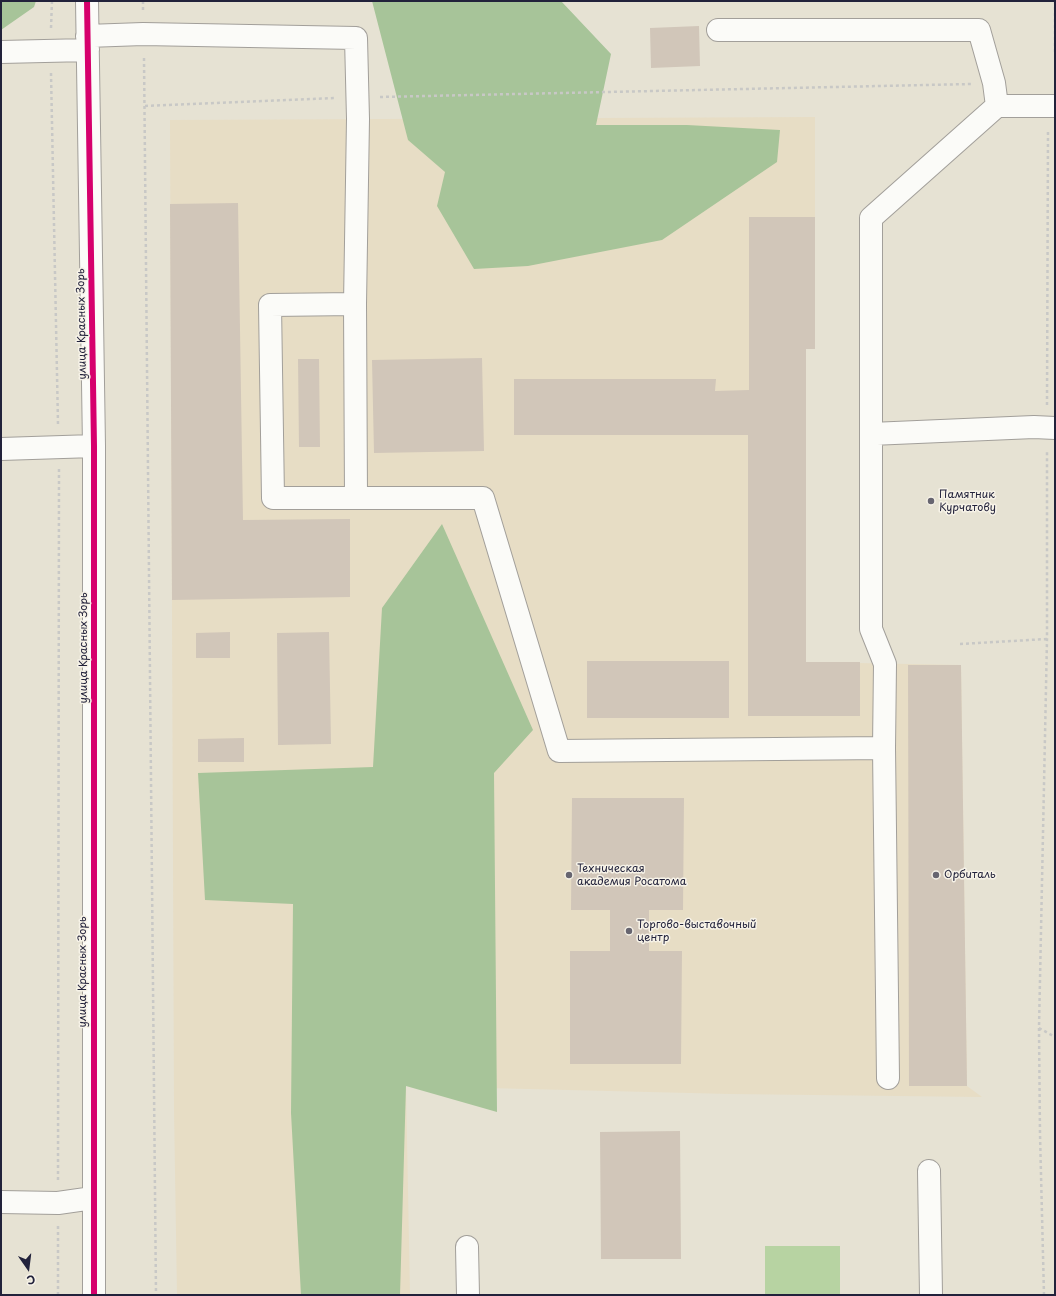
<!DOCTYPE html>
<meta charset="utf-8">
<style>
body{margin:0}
#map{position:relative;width:1056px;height:1296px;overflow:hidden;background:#e6e2d3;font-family:"Playpen Sans",sans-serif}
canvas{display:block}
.frame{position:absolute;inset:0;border:2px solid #22223b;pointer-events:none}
.north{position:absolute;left:8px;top:1248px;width:40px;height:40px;-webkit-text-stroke:3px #f7f3e8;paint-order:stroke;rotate:166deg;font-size:11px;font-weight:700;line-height:16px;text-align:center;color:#22223b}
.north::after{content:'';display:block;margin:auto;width:14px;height:18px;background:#22223b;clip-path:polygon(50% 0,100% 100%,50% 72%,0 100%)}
</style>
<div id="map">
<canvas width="1056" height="1296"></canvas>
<div class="frame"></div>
<div class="north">С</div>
</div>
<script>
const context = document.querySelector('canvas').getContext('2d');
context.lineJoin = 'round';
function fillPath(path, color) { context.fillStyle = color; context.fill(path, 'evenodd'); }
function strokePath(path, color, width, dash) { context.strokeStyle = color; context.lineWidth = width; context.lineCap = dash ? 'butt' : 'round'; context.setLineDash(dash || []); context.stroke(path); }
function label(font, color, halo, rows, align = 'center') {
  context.font = font + ' "Playpen Sans",sans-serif'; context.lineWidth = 3; context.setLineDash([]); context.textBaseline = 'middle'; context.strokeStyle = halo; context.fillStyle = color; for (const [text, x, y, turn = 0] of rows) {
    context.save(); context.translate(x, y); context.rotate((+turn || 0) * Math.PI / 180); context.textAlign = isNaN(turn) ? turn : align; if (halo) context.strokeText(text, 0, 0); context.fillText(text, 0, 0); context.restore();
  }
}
fillPath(new Path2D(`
 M815,117V349H806V662L961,665L967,1086L982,1097L730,1094L406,1086L410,1295H177L174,1109L170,120Z`), '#e7ddc5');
fillPath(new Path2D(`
 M765,1246H840V1295H765Z`), '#b7d3a2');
fillPath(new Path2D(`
 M1,1H36L34,7L1,30Z
 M372,1H561L611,54L596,125H687L780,130L777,162L662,240L528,266L474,269L437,206L445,172L408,140Z
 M442,524L533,730L494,773L497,1112L406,1086L400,1295H301L291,1113L293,904L205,900L198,773L373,767L382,608Z`), '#a7c499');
fillPath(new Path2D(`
 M699,26L700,66L651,68L650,28Z
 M238,203L243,520L350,519V597L172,600L170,204Z
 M749,217H815V349H806V662H860V716H748V435H514V379H716L715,391L749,390Z
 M482,358L484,451L374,453L372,360Z
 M298,359H319L320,447H299Z
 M230,632V658H196V633Z
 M329,632L331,744L278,745L277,633Z
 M587,661H729V718H587Z
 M908,665H961L967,1086H909Z
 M244,738V762H198V739Z
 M572,798H684L683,910H649V951H682L681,1064H570V951H610V910H571Z
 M680,1131L681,1259H601L600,1132Z`), '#d1c6b9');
const minor = new Path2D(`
 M87,1L94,446V1295
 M718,30H979L994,83L997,106
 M87,36L143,34L356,38L358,119L355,304L270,305L273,498H483L559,751L884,748L885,664L871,629V218L997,106H1055
 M1,52L88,50
 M355,304L356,497
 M871,434L1034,427L1055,428
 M1,449L94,446
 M884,748L888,1078
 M929,1171L931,1295
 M1,1202L58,1203L93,1198
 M467,1247L468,1295`);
strokePath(minor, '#a29f9a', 24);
strokePath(new Path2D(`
 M143,1V11
 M1055,1V52
 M51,28L52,1
 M144,58L156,1295
 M51,73L58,424
 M380,97L971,84
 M145,106L335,98
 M1047,405L1048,130
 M960,644L1047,639
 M1039,1028L1055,1037
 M58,1180L59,469
 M58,1295V1225
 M1044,1295L1040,1134L1039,1028L1047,639V450`), '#c8c8c6', 2.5, [3, 3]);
strokePath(minor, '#fbfbf8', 22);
strokePath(new Path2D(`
 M87,1L94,446V1295`), '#d6006c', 6);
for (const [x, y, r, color] of [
 [931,501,4,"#676570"],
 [569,875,4,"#676570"],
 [936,875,4,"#676570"],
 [629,931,4,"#676570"]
]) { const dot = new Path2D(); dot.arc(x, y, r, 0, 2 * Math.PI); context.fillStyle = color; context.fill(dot); strokePath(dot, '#f7f3e8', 1.5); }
label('11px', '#22223b', '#f7f3e8', [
 ["улица Красных Зорь",82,324,-91],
 ["улица Красных Зорь",84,648,-90],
 ["улица Красных Зорь",83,972,-90]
]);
label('11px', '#22223b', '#f7f3e8', [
 ["Памятник",939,495],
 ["Курчатову",939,508],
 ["Техническая",577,869],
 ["академия Росатома",577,882],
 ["Орбиталь",944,875],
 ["Торгово-выставочный",637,925],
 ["центр",637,938]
], 'left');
</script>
